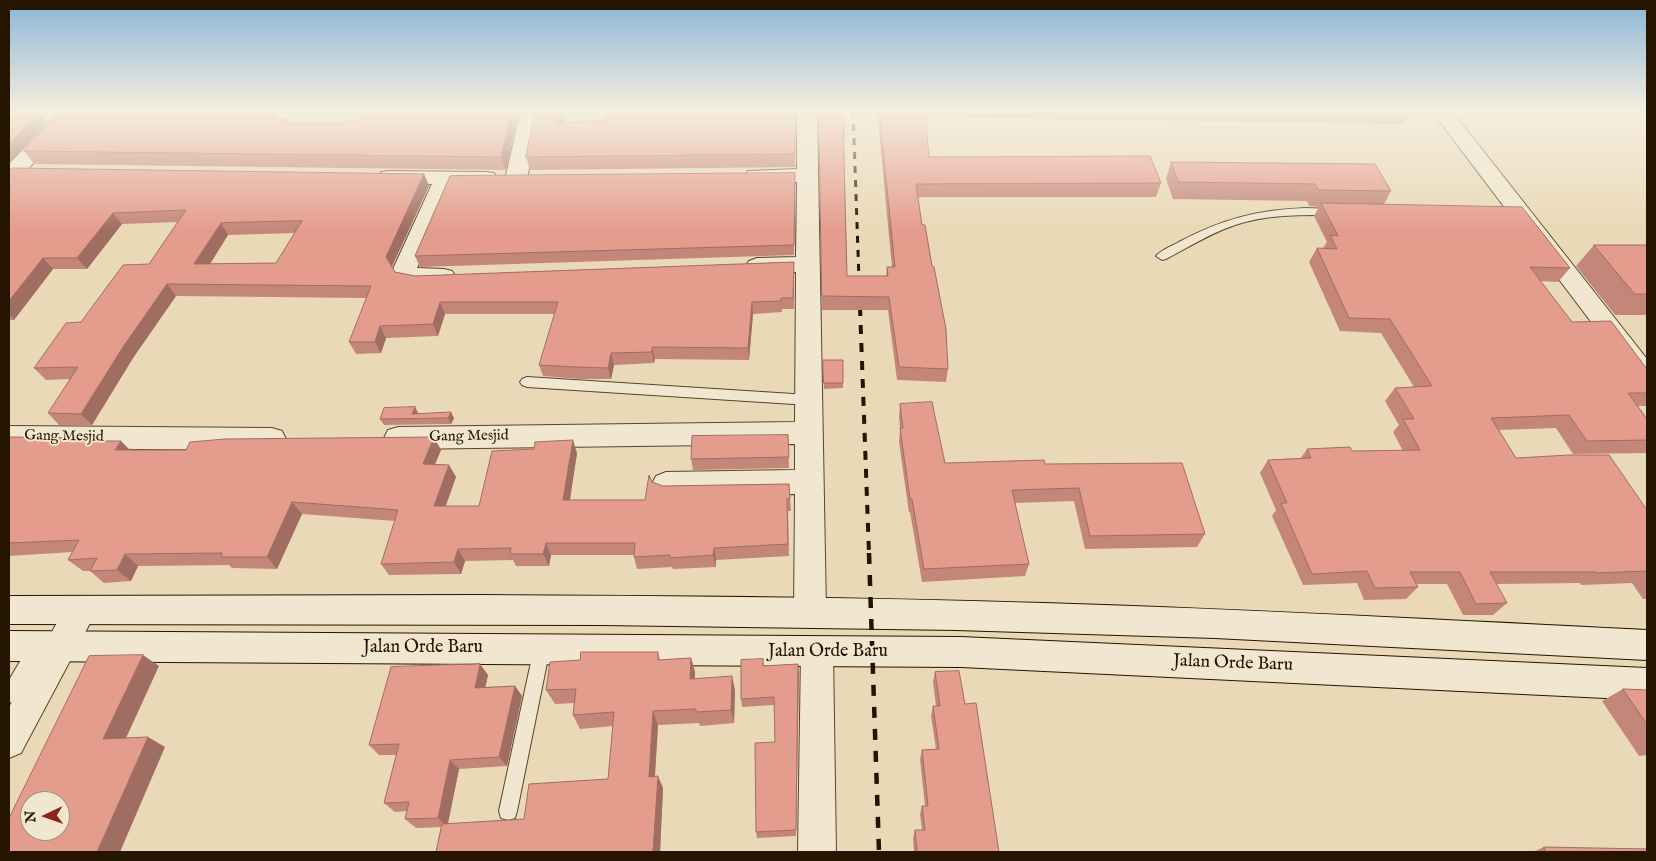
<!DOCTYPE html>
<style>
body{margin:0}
#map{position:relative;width:1656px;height:861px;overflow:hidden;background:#e9d9b6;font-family:"IM FELL English",serif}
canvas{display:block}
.frame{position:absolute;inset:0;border:10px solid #251400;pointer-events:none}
.north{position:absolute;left:20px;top:791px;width:50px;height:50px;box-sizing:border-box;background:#f1e6d0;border:1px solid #9f927d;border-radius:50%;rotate:267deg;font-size:14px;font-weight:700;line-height:20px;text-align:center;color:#251400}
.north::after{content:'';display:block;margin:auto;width:18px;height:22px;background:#8f2418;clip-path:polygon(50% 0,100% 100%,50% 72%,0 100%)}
</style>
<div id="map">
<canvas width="1656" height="861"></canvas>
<div class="frame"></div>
<div class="north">N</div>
</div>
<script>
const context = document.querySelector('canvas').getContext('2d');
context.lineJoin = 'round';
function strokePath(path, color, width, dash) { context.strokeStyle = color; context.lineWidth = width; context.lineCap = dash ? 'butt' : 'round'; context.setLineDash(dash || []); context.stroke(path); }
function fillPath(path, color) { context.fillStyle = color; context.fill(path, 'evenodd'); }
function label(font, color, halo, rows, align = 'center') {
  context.font = font + ' "IM FELL English",serif'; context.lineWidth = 4; context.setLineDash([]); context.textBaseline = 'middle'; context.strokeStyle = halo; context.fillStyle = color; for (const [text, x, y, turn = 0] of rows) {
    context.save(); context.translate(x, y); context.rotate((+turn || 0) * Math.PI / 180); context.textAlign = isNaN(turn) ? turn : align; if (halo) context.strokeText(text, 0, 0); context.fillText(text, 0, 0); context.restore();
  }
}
const service = new Path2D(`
 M1305,208L1335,209L1341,212L1335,215C1302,215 1267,214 1235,225C1211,233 1189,247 1166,259L1162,260L1156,256C1161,250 1172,246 1179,242C1222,219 1257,210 1305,208Z
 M527,377L809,395L814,396L816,400L814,404L809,405L527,387L522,385L520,382L522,379Z
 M38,638L44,641L46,646L44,651L15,701L9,703V680L32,641Z
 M542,640L548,643L550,648L517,811L515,818L508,820L501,818L499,811L534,648L536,643Z`);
const minor = new Path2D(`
 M61,110H82L17,181L9,182V164Z
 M521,110H541L527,179L524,184L516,185L508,184L505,179Z
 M797,110H817L826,612L821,622L810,626L799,622L794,612L795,494L666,496L656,492L652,484L656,476L666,472L795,470V444L398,449L388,446L384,438L388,430L398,427L795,422L796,272L757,274L749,271L745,266L749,261L757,258L796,257L797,182H756L748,181L745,176L748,171L797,169Z
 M1431,110H1451L1647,359V387L1638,384Z
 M389,171L486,172L494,173L497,178L494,183L486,184H454L417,268L444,269L452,271L456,277L452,283C436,287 398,289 393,269L432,184L389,183L381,182L378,177L381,172Z
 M9,426L272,428L282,431L286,439L282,447L272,450L9,448Z
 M81,596L92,600L97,610L21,753L9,758V707L70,600Z
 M817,637L829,641L833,652L836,852H798L801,652L805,641Z`);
const secondary = new Path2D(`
 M482,595C670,596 857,597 1044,603C1245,609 1446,620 1647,630V660L1215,638L956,630L601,625L9,624V596Z
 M9,631L961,637L1647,668V700L961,667L9,661Z`);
strokePath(service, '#56452e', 2);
strokePath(minor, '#56452e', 2);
strokePath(secondary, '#251400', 2);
fillPath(service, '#f1e6d0');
fillPath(minor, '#f1e6d0');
fillPath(secondary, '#f1e6d0');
strokePath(new Path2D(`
 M853,110L860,308`), '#251400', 3, [7, 7]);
strokePath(new Path2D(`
 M860,307L869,554`), '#251400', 4, [9, 9]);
strokePath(new Path2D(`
 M869,553L879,852`), '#251400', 4.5, [11, 11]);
fillPath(new Path2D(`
 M61,110H279L273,119H287L289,123H345L358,121L364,110H519L506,170L34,164L24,151Z
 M536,110H565L566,113L564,122L795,110V167L530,170L526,157Z
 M819,110L845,123V136L844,137L847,276H886L887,267H892L877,110L1411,111L1404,124L926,117L929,157L1161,183L1156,197H918L922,225L948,369L946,382L897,380L888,310H822Z
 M1171,162L1391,191L1384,204L1570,268L1558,282L1540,281L1572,322L1647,369V406H1638L1647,419V453L1573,454L1556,428L1499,430L1516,458L1647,510V599H1643L1632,583L1581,585L1580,583L1496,584L1507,603L1493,615H1463L1447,584H1416L1418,587L1406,599L1364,600L1357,583L1303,585L1272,516L1276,510L1260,473L1268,460L1301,458L1307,449L1352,451H1403L1393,432L1399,425L1385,401L1395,388L1414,387L1381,333L1340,331L1309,262L1317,248H1323L1327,242L1314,216L1319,207L1309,206L1307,201L1173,199L1166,179Z
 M9,172L424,174L429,186L392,267L395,272L415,276L794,262V309H782V312L753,314L749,360L655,359L654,363L614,365L611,379H580L543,376L539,365L555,314H445L438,336L386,338L381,353L356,354L349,342L367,298L176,296L133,358L92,425H59L48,413L70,379L46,380L34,368L81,322L149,264L178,222L122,224L87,269H53L14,320H9ZM295,233L276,263L210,264L228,235Z
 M795,184L794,255L420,267L415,256Z
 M1594,245H1647V315H1615L1576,266Z
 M823,360H843V388L824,389Z
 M900,404L945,463L1045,464L1205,534L1197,547L1085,549L1074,501L1015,503L1029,564L1025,576L922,582L910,512L909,513L899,442L900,429L899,418Z
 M415,407L418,413L417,414L454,418L451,424L384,425L380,419Z
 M788,435L789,468L693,470L691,459Z
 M9,438H92L96,441L129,450H441L435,464L449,465L456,477L446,506H479L577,453L570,500H645L652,482L663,486L789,484L791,511H788L789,556L716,560V567L673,569L672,567L637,569L634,557V555H551L549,566H516L513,560L465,561L461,574L389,575L381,564L395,521L302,514L277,569L232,568L229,565L138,566L131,581L104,583L90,571H83L68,560L72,552L9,556Z
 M658,652L660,660L691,658L695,672V679L735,690L734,723L700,726L699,723L658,725L655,776L663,788L660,852H436L441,827L416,828L405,819L407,811L395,812L384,803L396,755H379L369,745L488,675L485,687L515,686L522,696L507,766L459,769L448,824L524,819L608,779L613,726L580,729L573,715L574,703L555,704L546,690L580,660Z
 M763,659L764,666L798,664L796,836L757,838L756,832L775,742L774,705L742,707L741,699Z
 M935,672L965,704L999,852H914L913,838L915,830H922L920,814L922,806H925L920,759L922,750L936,749L931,716L933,706H936L933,682Z
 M1623,689L1647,690V755L1639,756L1602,701Z
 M1544,847L1647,852H1533Z`), '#c48679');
fillPath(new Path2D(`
 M263,110H279L271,121L270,132L260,113Z
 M512,110H519L506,170L501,157Z
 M560,110H565L566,113L560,136L557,123Z
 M40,112L47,122L9,163V144Z
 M424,174L429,186L391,268L386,257Z
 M113,213L122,224L87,269L77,258Z
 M221,223L228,235L203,275L194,264Z
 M43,258L53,269L14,320L9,314V301Z
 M167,284L176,296L133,358L92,425L81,414L123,347Z
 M440,302L445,314L438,336L433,324Z
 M752,302L753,314L749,360L748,348Z
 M380,326L386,338L381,353L375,342Z
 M652,347L655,359L654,363L652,352Z
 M611,353L614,365L611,379L608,368Z
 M415,407L418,413L416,419L412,414Z
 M451,412L454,418L451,424L448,418Z
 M434,437L441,450L430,476L423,464Z
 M573,440L577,453L568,512L563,500Z
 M121,441L133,453L115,450Z
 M449,465L456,477L441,518L434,506Z
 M292,502L302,514L277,569L267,557Z
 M546,543L551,555L549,566L543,554Z
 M714,548L716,560V567L713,555Z
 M458,549L465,561L461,574L454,562Z
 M125,554L138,566L131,581L117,570Z
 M143,655L159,666L121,749L103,739Z
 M691,658L695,672L694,693L690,679Z
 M480,664L488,675L483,698L475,688Z
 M798,664L799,672L796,836V830Z
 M732,676L735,690L734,723L731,710Z
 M515,686L522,696L507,766L499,757Z
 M653,711L658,725L654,789L649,777Z
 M148,737L165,747L120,852H97Z
 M450,760L459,769L447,827L438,818Z
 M658,776L663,788L660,852H653Z`), '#a06d63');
const building = new Path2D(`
 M61,110H263L260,113H267L263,119H287L284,123H345L346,121H358L364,110H512L501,157L24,151Z
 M536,110H560L557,123L604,121L606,110H795V154L526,157Z
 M819,110H843L845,123H843L847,276H888L887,267H895L879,110H925L929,157L1150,156L1161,183L916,184L922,225H925L932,266L934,267L946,329L948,369L899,367L889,297L822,296Z
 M1375,110H1411V111Z
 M9,112H40L9,144Z
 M1171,162L1375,164L1391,191L1318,190L1315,184L1179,182Z
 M12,168L424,174L386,257L395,272L415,276L794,262L793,298H781V301L752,302L748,348L652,347V352L611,353L608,368L577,367L539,365L558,302H440L433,324L380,326L375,342H349L371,286L167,284L123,347L81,414L48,413L78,367L34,368L66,323L81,322L123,265L149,264L186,210L113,213L77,258H43L9,301V172ZM302,221L276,263L194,264L221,223Z
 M795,173L794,245L415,256L450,176Z
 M1321,203L1522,207L1570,268L1530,267L1572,322L1611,321L1647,369V393H1628L1647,419V440L1587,441L1569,415L1491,418L1516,458L1569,455H1609L1647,510V571L1597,573L1595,572H1490L1507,603L1476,604L1460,572H1410L1418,587L1375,588L1367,571L1312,574L1281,503H1287L1268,460L1311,458L1307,449L1350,447L1352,451L1420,450L1403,419H1414L1395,388L1432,386L1390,319L1349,318L1317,248L1337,249L1330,235L1338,236Z
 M1594,245H1647V294H1635Z
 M823,360H843V383H824Z
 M932,402L945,463L1044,460L1045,464L1182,463L1205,534L1090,536L1079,488L1012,490L1029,564L924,569L912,499H910L900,428H903L900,404Z
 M415,407L412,414L451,412L448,418L380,419L384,408Z
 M788,435L789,457L691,459L692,436Z
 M9,437L92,438L90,441H121L115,450H186L190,442L225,439L434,437L423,464L449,465L434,506H479L492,451L534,449L535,442L573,440L563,500H645L649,475L652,482L663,486L789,484L790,498L787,499L788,544L714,548L713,555L670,558V555L634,557L635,543H546L543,554H510L511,548L458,549L454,562L381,564L398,510L292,502L267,557H221L222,553L125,554L117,570L90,571L97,558L68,560L79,540L9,543Z
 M581,652H658V660L691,658L690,679L732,676L731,710L696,712V709L653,711L649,777L658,776L653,852H436L442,824L524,819L529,784L608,779L614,712L573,715L576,689L546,690L550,662L580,660Z
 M143,655L103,739L148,737L97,852H9V818L89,656ZM30,801H60V831H30Z
 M763,659V666L798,664L796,830L756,832L755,743L775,742L774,697L741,699V660Z
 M480,664L475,688L515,686L499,757L450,760L438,818L405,819L409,802L384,803L399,744L369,745L391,667Z
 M959,671L965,704L976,703L999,852H917L915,830H925L922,806H928L922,750L939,749L933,706H940L935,672Z
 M1623,689L1647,690V724Z
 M1544,847L1647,849V852H1546Z`);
fillPath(building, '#e49c8d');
strokePath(building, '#a06d63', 1);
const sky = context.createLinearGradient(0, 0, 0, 231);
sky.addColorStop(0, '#8ab5d6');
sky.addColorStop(0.48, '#f5eede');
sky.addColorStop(1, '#f5eede00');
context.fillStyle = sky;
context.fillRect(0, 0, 1656, 231);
label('15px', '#251400', '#f1e6d0', [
 ["Gang Mesjid",64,437,1],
 ["Gang Mesjid",469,437,-1]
]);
label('18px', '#251400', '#f1e6d0', [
 ["Jalan Orde Baru",423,648],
 ["Jalan Orde Baru",828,652],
 ["Jalan Orde Baru",1233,664,2]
]);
</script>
